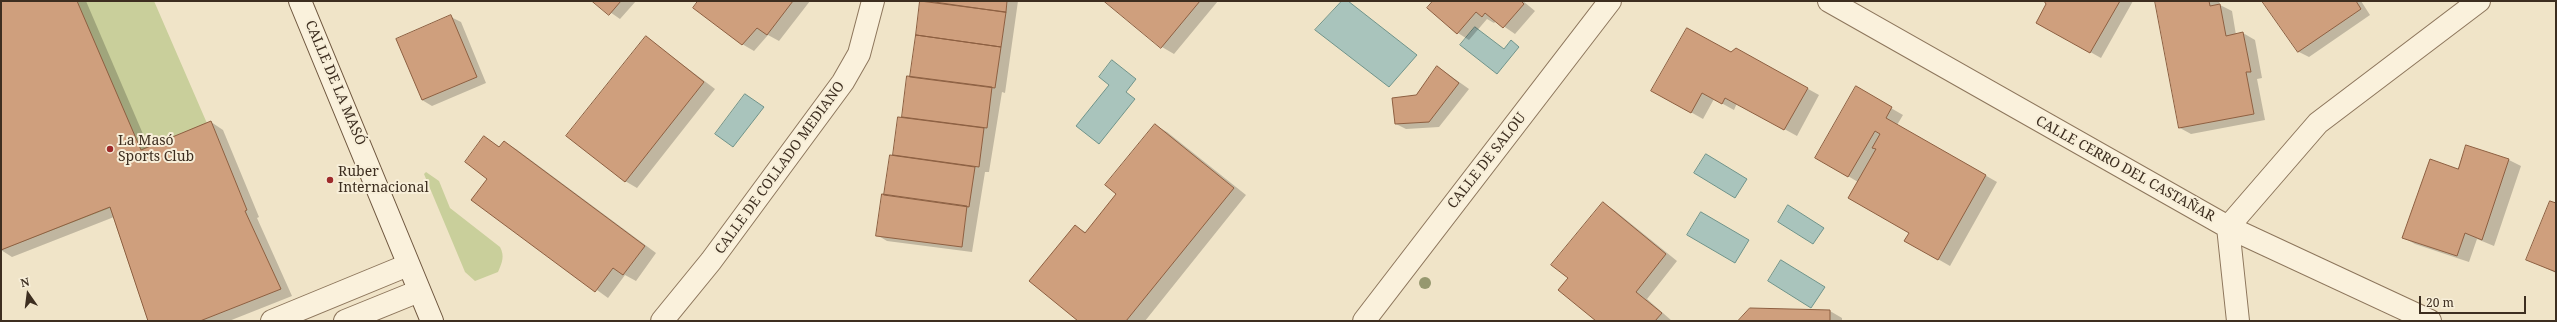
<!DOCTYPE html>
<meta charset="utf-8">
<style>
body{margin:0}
#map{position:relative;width:2557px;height:322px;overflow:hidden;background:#f0e4c8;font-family:"Noto Serif",serif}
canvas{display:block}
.frame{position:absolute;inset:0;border:2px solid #3d2e20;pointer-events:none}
.north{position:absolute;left:8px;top:274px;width:40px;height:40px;-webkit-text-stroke:3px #f7eed8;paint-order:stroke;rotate:346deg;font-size:11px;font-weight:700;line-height:16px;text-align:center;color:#3d2e20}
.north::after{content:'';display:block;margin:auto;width:14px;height:18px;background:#3d2e20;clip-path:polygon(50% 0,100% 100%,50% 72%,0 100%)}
.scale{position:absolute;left:2419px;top:296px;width:107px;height:18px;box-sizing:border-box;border:2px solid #3d2e20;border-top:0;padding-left:5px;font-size:12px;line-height:14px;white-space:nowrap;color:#3d2e20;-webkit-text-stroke:3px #f7eed8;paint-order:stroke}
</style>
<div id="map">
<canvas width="2557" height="322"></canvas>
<div class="frame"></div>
<div class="north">N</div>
<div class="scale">20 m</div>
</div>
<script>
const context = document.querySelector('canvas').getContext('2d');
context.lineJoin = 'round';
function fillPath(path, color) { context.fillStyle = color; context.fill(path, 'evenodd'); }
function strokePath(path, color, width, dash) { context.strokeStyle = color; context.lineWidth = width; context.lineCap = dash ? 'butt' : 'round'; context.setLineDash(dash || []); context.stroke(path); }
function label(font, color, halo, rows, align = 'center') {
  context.font = font + ' "Noto Serif",serif'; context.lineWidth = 4; context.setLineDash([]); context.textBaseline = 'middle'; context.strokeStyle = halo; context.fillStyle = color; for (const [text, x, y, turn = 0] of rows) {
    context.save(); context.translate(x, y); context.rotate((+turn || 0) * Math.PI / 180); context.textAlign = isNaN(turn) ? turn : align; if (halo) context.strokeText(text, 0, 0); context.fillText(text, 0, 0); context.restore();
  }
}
fillPath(new Path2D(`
 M1,1H154L245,211L148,321L110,208L1,250Z
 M426,172L439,181L450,208L500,247C505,256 502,263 498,272L475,281L465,272L424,174Z`), '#c9cf9b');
const water = new Path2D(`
 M1342,1H1348L1417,55L1389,87L1315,30Z
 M1475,27L1504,49L1511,40L1519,47L1497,74L1460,45Z
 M1112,60L1136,79L1126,92L1135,99L1099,144L1076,126L1109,85L1099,77Z
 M745,94L764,107L733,147L715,134Z
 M1706,154L1747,179L1735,198L1694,173Z
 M1788,205L1824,228L1813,244L1778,222Z
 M1701,212L1749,240L1735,263L1687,235Z
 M1781,260L1825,287L1811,308L1768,281Z`);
fillPath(water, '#a9c4bc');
strokePath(water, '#6f938a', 1);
fillPath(new Path2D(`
 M1,1H86L149,148L211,122L223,130L259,217L257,218L292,296L229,321H149L114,217L12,257L1,250Z
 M594,1H636L620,19Z
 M700,1H810L779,41L768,35L754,51L742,44Z
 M921,1H1018L1005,93L1002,92L989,172H985L972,252L887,241L877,235L891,156H894L899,118H903L908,77L911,78Z
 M1105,1H1218L1174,54L1162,47Z
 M1435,1H1523L1535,11L1515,34L1496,21L1494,23L1487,19L1469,40L1458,33Z
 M2045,1H2133L2101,58L2037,22L2048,4Z
 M2156,1H2219L2220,5L2232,11L2236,35L2243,33L2255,40L2262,78L2257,79L2265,120L2191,134L2180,128Z
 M2263,1H2361L2370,15L2309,57L2299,52Z
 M451,17L461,22L486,83L432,106L422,100Z
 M646,37L715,89L637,188L625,181Z
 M1736,49L1819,95L1797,136L1737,103L1734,110L1714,99L1703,119L1664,97Z
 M1438,67L1469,89L1439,127L1406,129L1396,124Z
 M1856,88L1903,115L1897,125L1997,182L1950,266L1906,241L1911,232L1858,182L1816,157Z
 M1155,125L1167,132L1246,195L1145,321H1080L1075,226L1087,233L1118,194Z
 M484,138L500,147L504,142L516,149L656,253L636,281L625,275L608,298L473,200L489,179Z
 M2467,146L2509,160L2521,166L2494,246L2477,239L2469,262L2415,244L2404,238L2458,170Z
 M1603,203L1614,210L1677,261L1647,299L1672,321H1597L1569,278Z
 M2556,204V273L2527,259Z
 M1830,311L1842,318V321H1739Z`), '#0003');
const building = new Path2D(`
 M1,1H77L141,150L211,121L247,210L245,211L281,289L200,321H148L110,207L1,250Z
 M592,1H621L609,15Z
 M698,1H793L767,35L757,28L742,45L693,8Z
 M920,1L1006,12L1001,47L916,35Z
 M928,1H1007L1006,12Z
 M1104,1H1200L1161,48Z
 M1433,1H1521L1524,4L1503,28L1485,13L1482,17L1476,12L1457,34L1427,8Z
 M2120,1L2090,53L2036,23L2046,4L2044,1Z
 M2155,1H2209L2210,6L2220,4L2226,36L2243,32L2251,72H2246L2254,114L2179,128Z
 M2262,1H2356L2361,9L2298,52Z
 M451,15L477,77L422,100L396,39Z
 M1687,28L1731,52L1736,48L1808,88L1784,130L1725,98L1722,104L1702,93L1691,113L1651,91Z
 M916,35L1001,47L995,88L910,77Z
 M646,36L704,82L625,182L566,136Z
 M1437,66L1459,83L1429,122L1395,124L1392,98L1416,95Z
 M907,76L992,87L987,128L902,117Z
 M1856,86L1892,107L1886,118L1986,175L1938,260L1904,241L1909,233L1848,198L1876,149L1872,148L1880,134L1875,131L1848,177L1815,158Z
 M898,117L984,128L979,167L893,155Z
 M1155,124L1234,188L1126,321H1078L1029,281L1075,225L1085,233L1116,194L1105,185Z
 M484,136L499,147L504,141L645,246L623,275L613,268L595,292L471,200L487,179L465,162Z
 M2466,145L2509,159L2482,240L2465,233L2457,256L2402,238L2430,159L2458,169Z
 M890,155L975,167L969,207L884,195Z
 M882,194L967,206L962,247L876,236Z
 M2550,201L2556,203V272L2526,260Z
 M1603,202L1666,254L1636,292L1662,313L1655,321H1596L1558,290L1568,278L1551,265Z
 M1750,308L1830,310V321H1738Z`);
fillPath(building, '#cf9f7d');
strokePath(building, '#8d5f41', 1);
const street = new Path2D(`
 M1829,1L2228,227L2430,321
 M272,321L408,265
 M345,321L419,291
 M662,321L711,261L843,82L859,54L873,1
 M1364,321L1610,1
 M2238,321L2228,227L2318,123L2479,1`);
const secondary = new Path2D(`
 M300,1L432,321`);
strokePath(street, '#8d765c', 24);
strokePath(secondary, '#6f573f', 24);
strokePath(street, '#faf1dc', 22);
strokePath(secondary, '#faf1dc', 22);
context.fillStyle = '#96986f';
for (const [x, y] of [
 [1425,283]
]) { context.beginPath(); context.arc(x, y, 6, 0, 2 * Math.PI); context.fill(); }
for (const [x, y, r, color] of [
 [110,149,4,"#9e2a2b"],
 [330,180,4,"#9e2a2b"]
]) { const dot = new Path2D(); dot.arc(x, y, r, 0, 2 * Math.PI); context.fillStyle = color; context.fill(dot); strokePath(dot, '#f7eed8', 1.5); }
label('14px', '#3d2e20', '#f7eed8', [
 ["CALLE DE LA MASÓ",335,83,67],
 ["CALLE DE SALOU",1487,161,-52],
 ["CALLE DE COLLADO MEDIANO",780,168,-54],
 ["CALLE CERRO DEL CASTAÑAR",2125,169,29]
]);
label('14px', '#3d2e20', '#f7eed8', [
 ["La Masó",118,141],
 ["Sports Club",118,157],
 ["Ruber",338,172],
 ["Internacional",338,188]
], 'left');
</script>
